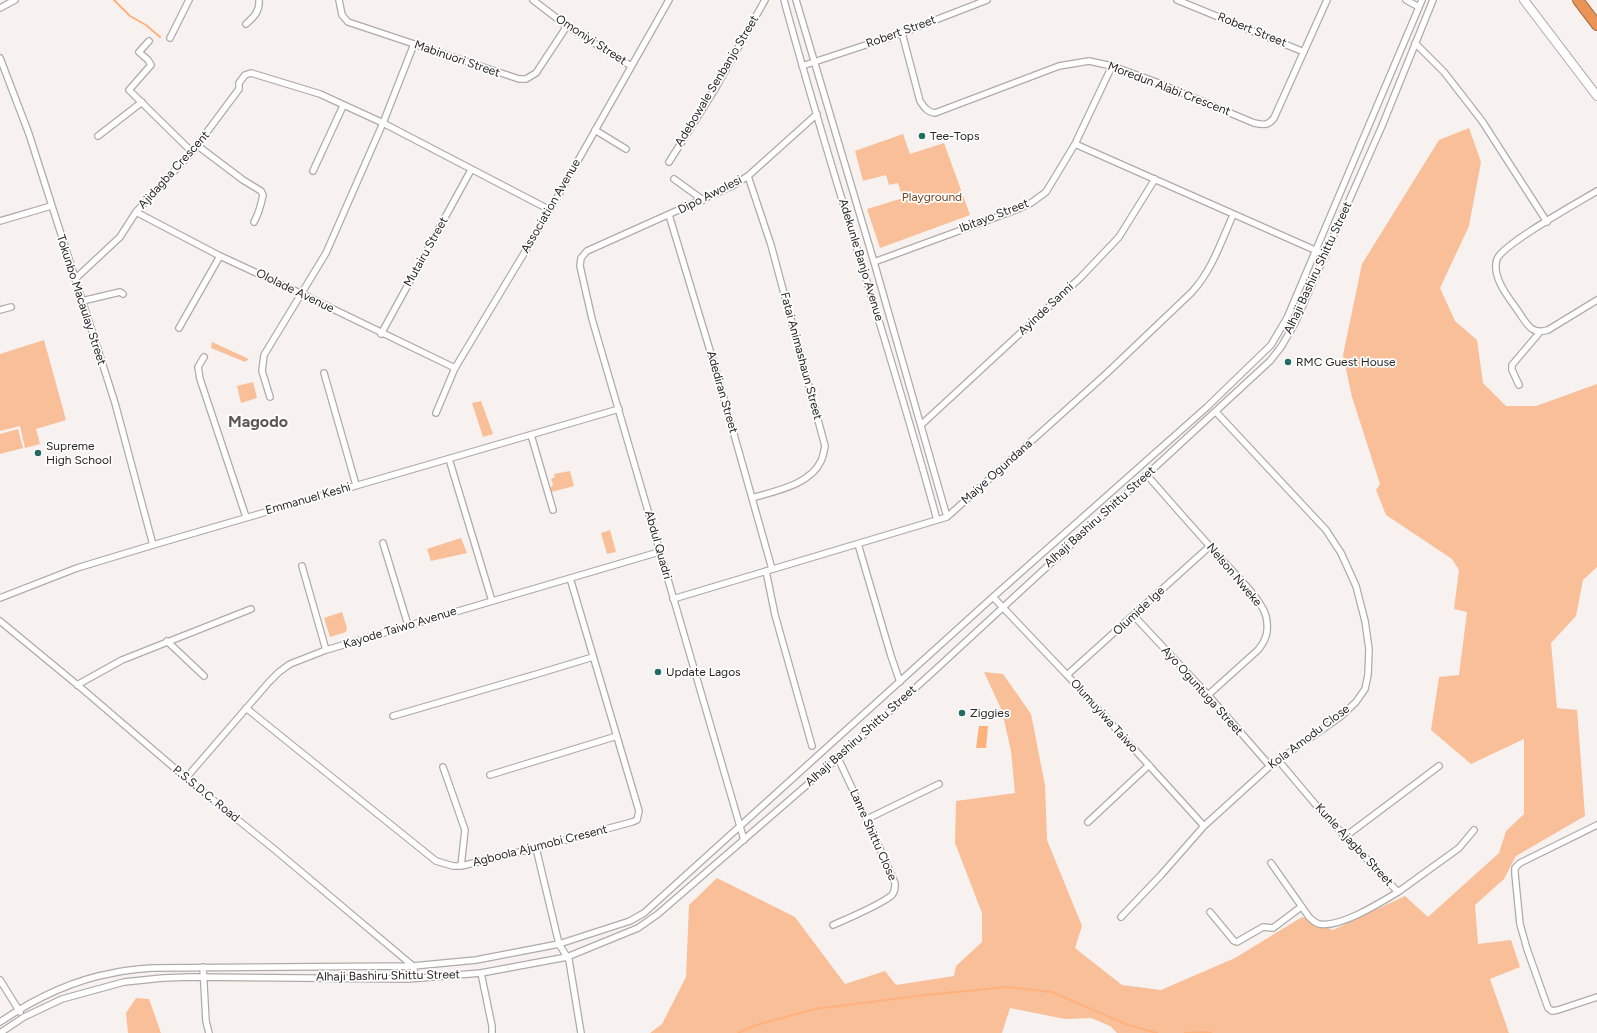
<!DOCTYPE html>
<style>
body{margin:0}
canvas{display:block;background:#f7f2ef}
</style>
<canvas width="1597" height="1033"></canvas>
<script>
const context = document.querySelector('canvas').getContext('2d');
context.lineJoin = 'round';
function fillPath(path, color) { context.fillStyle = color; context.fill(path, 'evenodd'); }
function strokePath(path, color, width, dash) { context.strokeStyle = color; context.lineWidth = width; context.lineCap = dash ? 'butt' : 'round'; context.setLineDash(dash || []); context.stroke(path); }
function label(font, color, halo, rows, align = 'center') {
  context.font = font + ' Figtree,sans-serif'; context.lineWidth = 3.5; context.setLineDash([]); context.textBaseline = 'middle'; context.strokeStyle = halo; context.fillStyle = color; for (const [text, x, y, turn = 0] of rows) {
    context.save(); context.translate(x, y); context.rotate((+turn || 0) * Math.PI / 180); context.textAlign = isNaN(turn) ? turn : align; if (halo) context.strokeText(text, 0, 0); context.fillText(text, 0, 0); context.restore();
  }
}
fillPath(new Path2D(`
 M1469,128L1481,162L1469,226L1440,288L1455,321L1477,340L1483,383L1506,406H1536L1597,384V567L1583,580L1576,616L1551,643L1557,708L1577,710L1585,816L1516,856L1504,879L1475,905L1478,944L1511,940L1520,967L1490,979L1509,1033H1117L1110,1026L1091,1018L1065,1019L1010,1008L1002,1033H650L662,1024L686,977L689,905L717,878L795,917L845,984L885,971L896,985L954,976L956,966L982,942V913L955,843L956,801L1015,793L1011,751L1002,711L984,672L1003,674L1031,714L1045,785L1047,840L1082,926L1075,948L1122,985L1161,990L1235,958L1302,917L1333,930L1405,896L1428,917L1499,853L1506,831L1524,814V739L1471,764L1431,730L1439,677L1459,675L1467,612L1454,609L1459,570L1452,559L1386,515L1376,490L1380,484L1352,397L1343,355L1362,264L1439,140Z
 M903,134L910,154L944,143L970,215L880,248L867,209L903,198L898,183L889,185L886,175L863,181L855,151Z
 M44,340L66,420L36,429L40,444L25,448L20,426L0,431V354Z
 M212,342L249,359L245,362L211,348Z
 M253,382L257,398L241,403L237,386Z
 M481,401L493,434L483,437L472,403Z
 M18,429L23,448L0,454V434Z
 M570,471L574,486L551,492V487L553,485L551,479L555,477L554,474Z
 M610,530L616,552L607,554L601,533Z
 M461,538L467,553L431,561L427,549Z
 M342,612L347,628L346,632L330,637L324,618Z
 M136,998L149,999L161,1033H128L126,1013Z`), '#f8bf99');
fillPath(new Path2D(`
 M979,726H988L986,748H976Z`), '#ffb17c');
strokePath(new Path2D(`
 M114,0L130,16L146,25L160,37
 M738,1033L756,1025L815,1009L926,995L1007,987L1052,992L1128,1025L1157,1033
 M1185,1033L1205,1032L1211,1033`), '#ffb17c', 2);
const street = new Path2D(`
 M339,0L342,15L348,22L519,79H526L536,73L567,26
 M533,0L567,26L631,66
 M784,0C831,175 890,346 937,520
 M796,0L874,262L947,517
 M1177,0L1304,52
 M1406,0L1419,7
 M0,8L15,0
 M246,24C254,17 260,11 259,0
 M902,33L920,101C924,107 927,112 935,113L1059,66L1089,61L1112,66L1156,82L1254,123C1263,125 1268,126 1274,118L1327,0
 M170,38L189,0
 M149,41L139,52L148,60L151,65L129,90L192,152
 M1415,43L1444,72L1482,121L1547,222
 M0,58L29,134L115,403L153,545
 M802,66L902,33L987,0
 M595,130L626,149
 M98,136L142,102
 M1075,144L1326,255
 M198,146L243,180L261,191L263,195C261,205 259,213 254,222
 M669,162L715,89L765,0
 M313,171L343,106
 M748,176L771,245L825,446C824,451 823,457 821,461C810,485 775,491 752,498
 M674,179L703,200
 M1597,191C1579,202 1504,243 1497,259C1491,277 1509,298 1518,311C1527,324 1531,335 1548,330L1597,300
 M136,212L220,256L302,294L455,368
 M669,215L715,367L772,569
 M0,221L51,206
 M874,262L1013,211L1031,203L1046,192L1075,144L1112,66
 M75,279L120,237L136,212L192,152L239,89V83L245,75L251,73L320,94L383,123L550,210
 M82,301L120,292L123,294
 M0,310L11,307
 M179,328L220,256
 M381,334L471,170
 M204,357L198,367L200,379L246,517
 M324,373L356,485
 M1519,385L1512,370V365L1540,332
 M270,397L262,371L264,355L326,253L383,123L414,44
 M436,413L455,368L550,210L669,0
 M921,425L1080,278L1119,237L1155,179
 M531,435L553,510
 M449,459L492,601
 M1147,475C1172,504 1197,532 1223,561C1235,574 1261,599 1266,616C1269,630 1267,639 1258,650L1208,695
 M383,543L408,625
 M858,544L891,656L900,682
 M302,566L326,650
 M766,571L775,615L812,746
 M993,597L1067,675L1204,826
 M0,598L77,568L153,545L619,409
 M673,599L947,517L1107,373L1192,292C1212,270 1221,242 1233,215
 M1134,616L1208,695L1270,766
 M0,621L86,692L186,778L274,849L413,966
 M167,641L204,676
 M1067,675L1210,546
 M77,685L122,660L251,609
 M246,708L436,861L453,866H461L536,848L632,822L637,820L639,811L570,578
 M393,716L537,674L593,657
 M1278,760L1321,811L1398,892L1459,848L1474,830
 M443,767L465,830L461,866
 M490,775L617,736
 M186,778L269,682L279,672L290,664L326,650L659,552
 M867,819L939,784
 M1088,822L1149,765
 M1597,825L1520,863L1515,868V874L1520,924L1527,949L1548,1008L1552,1011L1558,1010L1597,997
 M1346,836L1439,766
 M744,840L592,319L580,266L581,258L587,251L732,186L748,176L817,114
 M536,848L559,944L569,960L581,1033
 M1271,863L1309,917C1312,920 1315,923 1319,924C1340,928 1380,903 1398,892
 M1210,912L1234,941L1237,942L1263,927L1273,928L1301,907
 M1121,917L1161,875L1204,826L1270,766L1340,717L1356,702L1365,689L1368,675L1369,649L1365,621L1356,586L1341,553L1326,530L1216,412
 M833,925C847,919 882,904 892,895C895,891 895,888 895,883L872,831L838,758
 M413,966L416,978
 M203,967L206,1021L209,1033
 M481,973L492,1026V1033
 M0,980L20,1012
 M0,1022C34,999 73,980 113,973C126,970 140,969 153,968L413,966L476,960L559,944L630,921L644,913L993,597L1207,407L1271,345L1287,318L1422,0
 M0,1033L24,1017L62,999L124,982L163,978L190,977L408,979L481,973L567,957L638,928L658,914L838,758L934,671L1270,361L1281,347L1295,323L1382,126L1433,0`);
const secondary = new Path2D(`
 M1524,0L1597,96`);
const highway = new Path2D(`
 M1578,0L1597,25`);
strokePath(street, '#b0aba8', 8);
strokePath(secondary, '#b0aba8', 10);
strokePath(highway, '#a66e46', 12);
strokePath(street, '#fff', 5.5);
strokePath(secondary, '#fff', 8);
strokePath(highway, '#ea9457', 10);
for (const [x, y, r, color] of [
 [922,136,4,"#236c63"],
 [1288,362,4,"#236c63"],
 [38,453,4,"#236c63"],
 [658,672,4,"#236c63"],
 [962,713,4,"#236c63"]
]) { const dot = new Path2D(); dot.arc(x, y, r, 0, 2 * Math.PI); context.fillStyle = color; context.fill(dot); strokePath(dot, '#fff', 1.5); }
label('12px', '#282625', '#fff', [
 ["Robert Street",1252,30,22],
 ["Robert Street",901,32,-20],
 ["Omoniyi Street",591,40,33],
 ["Mabinuori Street",457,59,19],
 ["Adebowale Senbanjo Street",717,81,-59],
 ["Moredun Alabi Crescent",1169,89,21],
 ["Ajidagba Crescent",174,170,-48],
 ["Dipo Awolesi",710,195,-27],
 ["Association Avenue",551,206,-60],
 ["Ibitayo Street",994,216,-21],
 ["Mutairu Street",426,252,-61],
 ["Adekunle Banjo Avenue",861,260,73],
 ["Alhaji Bashiru Shittu Street",1318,268,-65],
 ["Ololade Avenue",295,291,26],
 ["Tokunbo Macaulay Street",81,300,72],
 ["Ayinde Sanni",1046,309,-43],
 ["Fatai Animashaun Street",801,356,75],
 ["Adediran Street",722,392,74],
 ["Maiye Ogundana",997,472,-42],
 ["Emmanuel Keshi",308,499,-16],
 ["Alhaji Bashiru Shittu Street",1100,517,-42],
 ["Abdul Quadri",658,545,74],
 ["Nelson Nweke",1234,575,50],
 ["Olumide Ige",1139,611,-43],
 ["Kayode Taiwo Avenue",400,628,-17],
 ["Ayo Oguntuga Street",1202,691,48],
 ["Olumuyiwa Taiwo",1104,716,48],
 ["Alhaji Bashiru Shittu Street",861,736,-42],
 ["Kola Amodu Close",1309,737,-37],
 ["P.S.S.D.C. Road",206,794,39],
 ["Lanre Shittu Close",873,835,66],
 ["Kunle Ajagbe Street",1354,845,47],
 ["Agboola Ajumobi Cresent",540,846,-14],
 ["Alhaji Bashiru Shittu Street",388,976,-1]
]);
label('12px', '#282625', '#fff', [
 ["Tee-Tops",930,136],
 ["RMC Guest House",1296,362],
 ["Supreme",46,446],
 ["High School",46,460],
 ["Update Lagos",666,672],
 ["Ziggies",970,713]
], 'left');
label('12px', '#75431d', '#fff', [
 ["Playground",932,197]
]);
label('bold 16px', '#5b5754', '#fff', [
 ["Magodo",258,422]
]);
</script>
